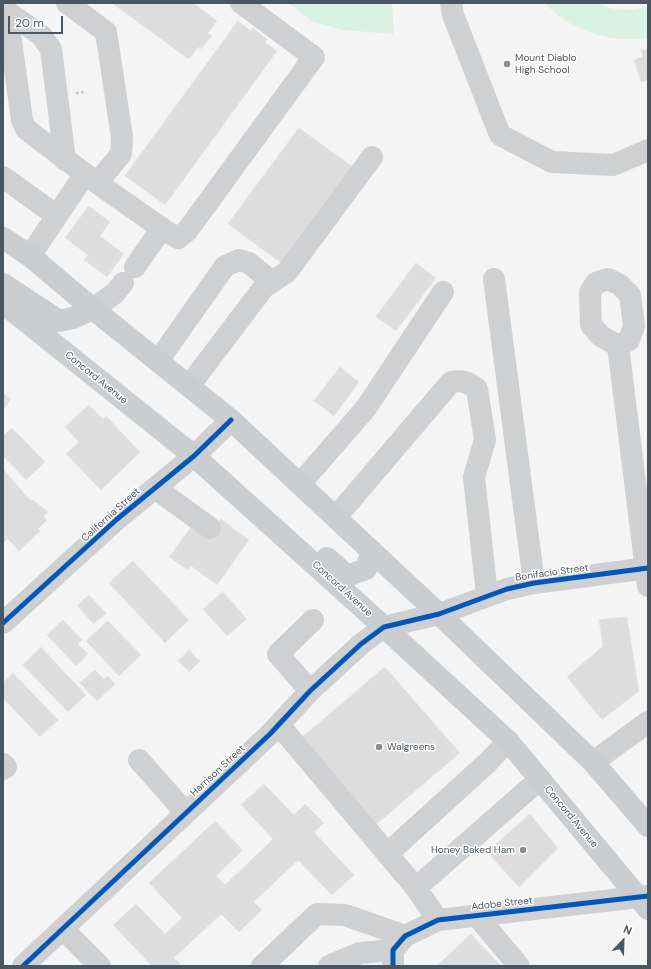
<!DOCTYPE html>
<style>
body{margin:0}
#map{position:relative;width:651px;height:969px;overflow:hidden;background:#f4f4f4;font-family:"DM Sans",sans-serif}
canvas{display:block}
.frame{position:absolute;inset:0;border:4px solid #4a5661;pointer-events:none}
.north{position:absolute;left:603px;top:921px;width:40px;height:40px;-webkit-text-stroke:3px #fff;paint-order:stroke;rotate:23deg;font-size:11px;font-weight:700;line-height:16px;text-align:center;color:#4a5661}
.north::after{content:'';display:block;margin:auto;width:14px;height:18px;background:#4a5661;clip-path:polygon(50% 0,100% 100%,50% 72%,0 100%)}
.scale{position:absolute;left:8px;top:16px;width:55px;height:18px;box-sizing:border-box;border:2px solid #4a5661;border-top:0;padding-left:5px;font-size:12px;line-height:14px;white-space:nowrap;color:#4a5661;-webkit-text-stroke:3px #fff;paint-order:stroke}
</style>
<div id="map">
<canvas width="651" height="969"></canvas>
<div class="frame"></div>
<div class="north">N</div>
<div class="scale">20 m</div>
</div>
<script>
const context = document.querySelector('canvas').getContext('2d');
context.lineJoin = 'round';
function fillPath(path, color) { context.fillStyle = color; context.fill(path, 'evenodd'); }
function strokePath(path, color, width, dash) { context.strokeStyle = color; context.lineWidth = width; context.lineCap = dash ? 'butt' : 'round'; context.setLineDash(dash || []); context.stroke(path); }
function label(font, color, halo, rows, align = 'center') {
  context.font = font + ' "DM Sans",sans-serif'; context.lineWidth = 3; context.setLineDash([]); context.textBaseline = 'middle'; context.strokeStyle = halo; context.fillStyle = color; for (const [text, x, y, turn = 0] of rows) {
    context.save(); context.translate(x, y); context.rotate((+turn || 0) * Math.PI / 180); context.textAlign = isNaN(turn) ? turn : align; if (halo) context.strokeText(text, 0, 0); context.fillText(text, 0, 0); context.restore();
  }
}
fillPath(new Path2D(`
 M289,3H392L394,34L343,30L311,21Z
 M545,3H594L614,9L628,10L648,7V37C613,45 569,30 545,3Z`), '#d9f2e3');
const building = new Path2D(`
 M112,3H193L217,21L208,33L212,36L201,49L198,47L189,59Z
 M238,21L251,31L253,28L267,39L265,42L277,51L165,205L125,176Z
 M648,49V80L641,82L634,60L643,57L641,51Z
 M299,128L353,167L281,263L228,224Z
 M89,206L110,222L100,236L124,254L107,277L84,260L88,255L65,238Z
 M416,263L436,278L396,331L376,317Z
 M340,367L359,382L334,416L314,401Z
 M3,393L11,399L3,410Z
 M89,405L103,419L106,416L140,452L101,490L66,454L79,442L65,427Z
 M12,428L45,462L26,480L3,456V436Z
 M3,469L31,501L32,499L48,512L44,516L47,520L38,529L40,531L19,551L8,539L3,543Z
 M221,519L249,540L217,585L191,566L188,570L169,557L191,527L207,538Z
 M133,561L189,620L165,643L109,583Z
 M223,592L247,619L227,636L203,609Z
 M89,595L106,613L94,624L77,606Z
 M627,617L639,691L602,720L567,677L603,646L599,620Z
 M63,620L82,640L78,644L88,654L76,666L47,635Z
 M108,621L141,655L119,676L86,641Z
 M41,647L86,695L68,712L23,665Z
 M189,650L200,661L189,672L178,661Z
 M385,667L460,753L373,827L299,740Z
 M95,670L104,679L108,676L115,684L97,701L80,683Z
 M13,673L58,720L40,737L3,698V683Z
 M264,784L294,815L305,804L324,823L314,832L354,875L332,895L298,860L254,902L262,910L239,932L221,914L174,958L182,966H152L113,925L136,904L165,934L182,918L149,883L215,821L243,850L216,876L225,885L273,839L241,805Z
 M530,814L558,848L519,887L487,852Z
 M471,934L501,966H437Z`);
fillPath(building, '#ddddde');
strokePath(building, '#e5e6e7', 1);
strokePath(new Path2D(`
 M76,93L84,92`), '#bcc7c4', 2.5, [3, 2]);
strokePath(new Path2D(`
 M67,3L106,32L122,137L121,154L97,183
 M451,3L453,15L500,135L552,162L613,165L648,150
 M3,9L41,35L51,49L65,160
 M7,12L22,120L26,129L93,180L164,230L178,238L187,231L314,57L241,3
 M3,177L57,216
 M30,256L85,174
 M135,267L162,228
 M494,279L534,583
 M608,279L620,285L630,295L634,326L629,340L618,346L601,336L591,325L590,292L596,283Z
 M93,309L115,293L123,283
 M618,346L648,586
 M158,361L225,266L239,260L249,263L271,281
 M189,386L264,287L287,272L372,157
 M300,484L366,408L443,292
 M155,488L210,528
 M336,517L451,382C462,380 468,382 477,389L485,440L474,477L487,595
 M3,623L116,520L194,456L231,420
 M310,691L278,654L313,620
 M279,725L416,888L438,920
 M139,760L186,813
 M593,762L648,722
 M3,764L6,767L3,769
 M387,854L486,764L508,741
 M416,888L540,779
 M477,916L519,966
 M63,929L100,966
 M23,966L270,734L310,691L361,644L384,627L439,614L507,589L534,583L648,568
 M262,966L317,914L345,915L405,936
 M329,966L360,953L393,950
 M393,966V950L405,936L438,920L648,896`), '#ced0d2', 22);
strokePath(new Path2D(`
 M3,238L30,256L93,309L231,420L439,614L593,762L648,826
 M3,284L59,321L73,318L93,309
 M3,303L194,456L384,627L508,741L648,909
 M327,558L347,576L366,569L372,551`), '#caced1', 22);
strokePath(new Path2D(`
 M3,623L116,520L194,456L231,420
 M23,966L270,734L310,691L361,644L384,627L439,614L507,589L534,583L648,568
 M393,966V950L405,936L438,920L648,896`), '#0057b8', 5);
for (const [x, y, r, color] of [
 [507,64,4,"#868d94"],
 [379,747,4,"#868d94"],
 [523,850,4,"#868d94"]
]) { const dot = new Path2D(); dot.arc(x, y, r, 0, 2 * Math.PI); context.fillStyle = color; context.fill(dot); strokePath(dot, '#fff', 1.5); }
label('10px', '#4a5661', '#fff', [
 ["Mount Diablo",515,58],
 ["High School",515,70],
 ["Walgreens",387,747],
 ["Honey Baked Ham",515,850,"right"]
], 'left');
label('10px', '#4a5661', '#fff', [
 ["Concord Avenue",96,378,39],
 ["California Street",111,515,-42],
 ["Bonifacio Street",552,573,-8],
 ["Concord Avenue",342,589,42],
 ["Harrison Street",218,771,-43],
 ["Concord Avenue",571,817,50],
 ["Adobe Street",502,904,-6]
]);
</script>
